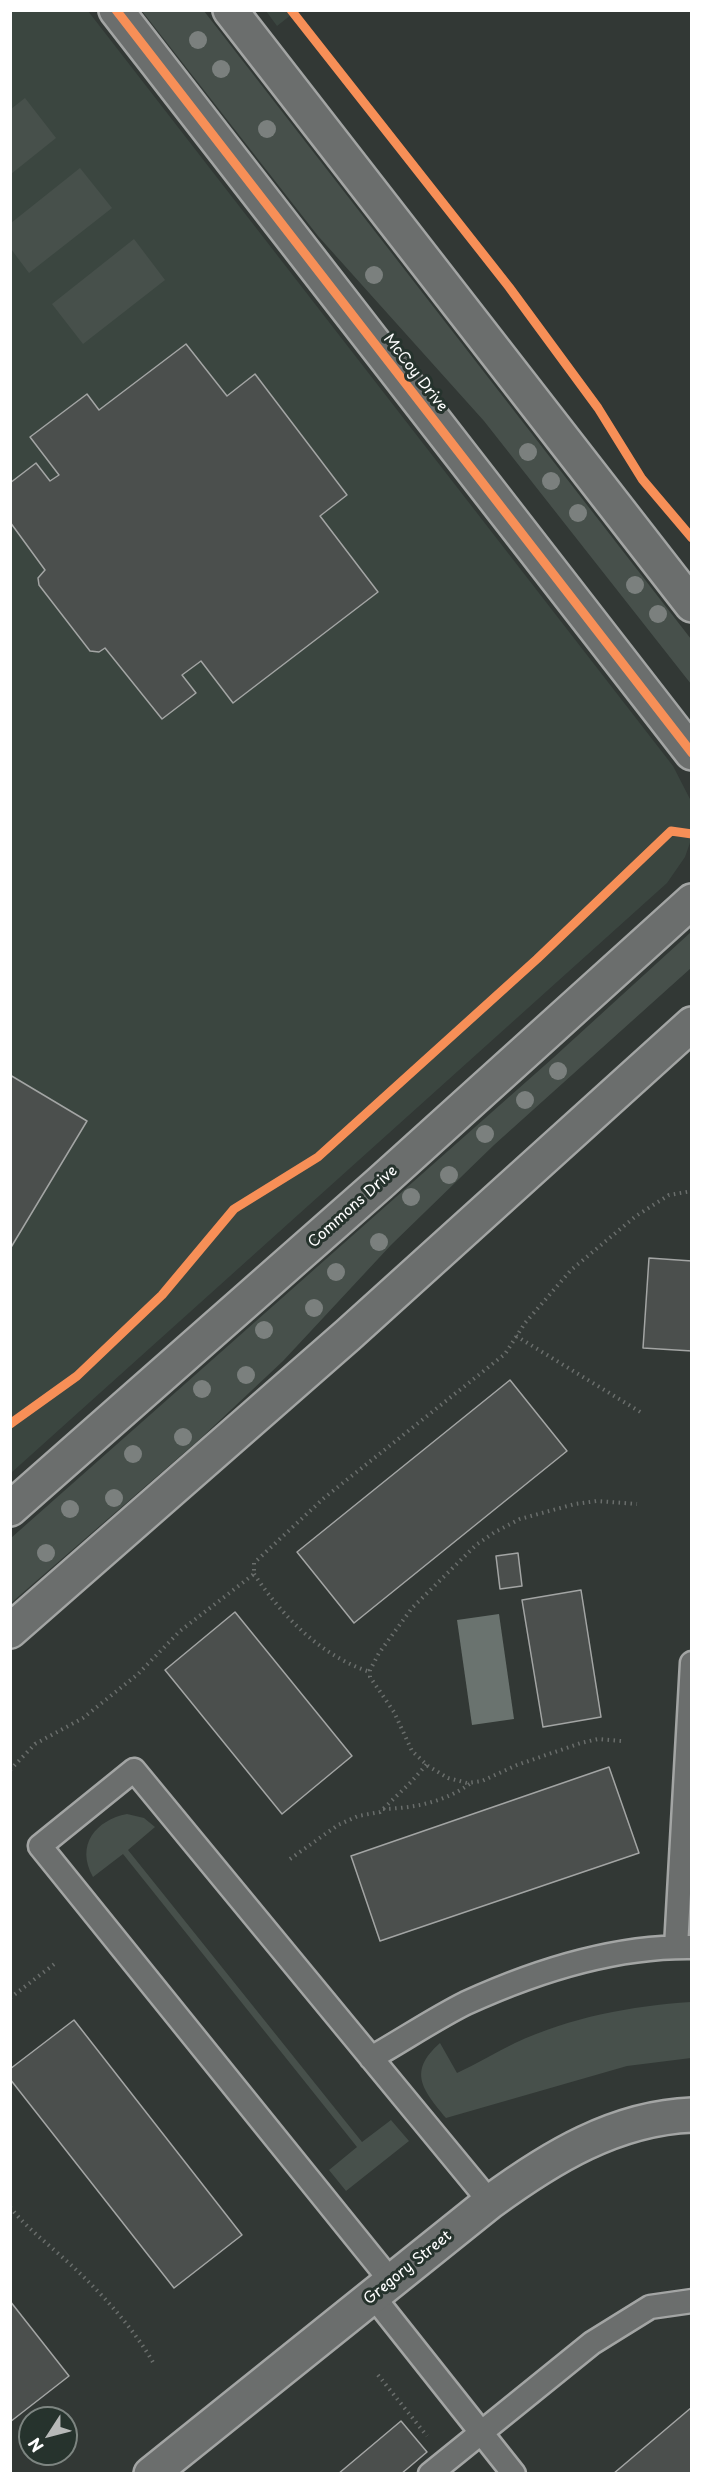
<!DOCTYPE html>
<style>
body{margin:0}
#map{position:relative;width:702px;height:2484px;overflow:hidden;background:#323835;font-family:"Playpen Sans",sans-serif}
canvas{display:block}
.frame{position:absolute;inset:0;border:12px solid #fff;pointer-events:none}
.north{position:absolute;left:18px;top:2406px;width:60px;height:60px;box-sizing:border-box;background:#26332d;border:2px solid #7d8581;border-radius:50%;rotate:234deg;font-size:16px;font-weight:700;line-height:24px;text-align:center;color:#fff}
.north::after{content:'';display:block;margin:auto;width:21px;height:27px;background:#b7b9b8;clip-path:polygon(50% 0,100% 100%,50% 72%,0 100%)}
</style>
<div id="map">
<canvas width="702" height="2484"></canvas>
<div class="frame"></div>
<div class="north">N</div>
</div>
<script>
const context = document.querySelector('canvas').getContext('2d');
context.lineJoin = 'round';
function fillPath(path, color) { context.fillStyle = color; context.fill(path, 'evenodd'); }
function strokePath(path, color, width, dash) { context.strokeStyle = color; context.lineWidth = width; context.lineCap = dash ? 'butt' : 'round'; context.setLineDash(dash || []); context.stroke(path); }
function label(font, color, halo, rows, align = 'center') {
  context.font = font + ' "Playpen Sans",sans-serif'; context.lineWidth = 6; context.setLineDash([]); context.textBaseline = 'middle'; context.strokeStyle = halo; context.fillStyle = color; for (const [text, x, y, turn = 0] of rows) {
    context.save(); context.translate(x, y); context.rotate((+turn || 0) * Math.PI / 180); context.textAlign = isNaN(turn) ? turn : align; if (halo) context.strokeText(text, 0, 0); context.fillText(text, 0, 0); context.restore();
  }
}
fillPath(new Path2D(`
 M11,11H88L673,766L691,801L692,837L685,857L667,883L11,1473Z
 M266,11H296L277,26Z`), '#3b4640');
fillPath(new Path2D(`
 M142,11H204L691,639V684L484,421L318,236Z
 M25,98L56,138L11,174V109Z
 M80,168L112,208L29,273L11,249V223Z
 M134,239L165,280L83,344L52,304Z
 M691,932V968L494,1145L391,1245L283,1361L200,1439L11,1603V1538L553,1058Z
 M127,1814L144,1818L155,1827L128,1850L362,2142L391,2120L409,2141L346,2191L329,2170L357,2147L123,1854L93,1877C75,1845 96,1820 127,1814Z
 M691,2002V2058L627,2066L446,2118C423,2090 407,2072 440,2043L457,2073C477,2064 496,2052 515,2043C571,2017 631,2006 691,2002Z`), '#47504b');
fillPath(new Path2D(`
 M499,1614L514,1719L472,1725L457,1620Z`), '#6a736f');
const building = new Path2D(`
 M186,344L227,396L255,374L347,495L320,516L378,592L233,703L201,661L182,675L196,693L162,719L105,648L99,652L90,651L39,585L38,578L45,570L10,522V483L36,463L50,481L59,475L30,437L87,394L99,410Z
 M10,1075L87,1121L10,1249Z
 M649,1258L692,1261V1351L643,1348Z
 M510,1380L567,1451L354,1623L297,1552Z
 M518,1553L522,1586L500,1589L496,1556Z
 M581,1590L601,1717L543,1727L522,1600Z
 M235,1612L352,1756L282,1814L165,1670Z
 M609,1767L639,1853L380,1941L351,1856Z
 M74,2020L242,2235L174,2288L10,2079V2069Z
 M10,2301L69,2376L10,2422Z
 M692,2407V2474H613Z
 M401,2421L427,2452L401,2474H338Z`);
fillPath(building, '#4b4f4d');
strokePath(building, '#a3a5a4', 1.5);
const lane = new Path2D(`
 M676,1947L692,1663
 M371,2058C403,2040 434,2019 466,2003C536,1971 614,1946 692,1947
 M391,2281L40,1846L134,1770L490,2202
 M373,2296L514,2474
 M430,2474L592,2343L650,2307L692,2301`);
const street = new Path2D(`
 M151,2474L490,2202C550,2158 615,2118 692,2115`);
const secondary = new Path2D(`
 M116,10L692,753
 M230,10L692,605
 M10,1509L380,1183L692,901
 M10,1631L348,1335L692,1024`);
strokePath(lane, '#a3a5a4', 27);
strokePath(street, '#a3a5a4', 38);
strokePath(secondary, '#a3a5a4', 38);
strokePath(new Path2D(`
 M516,1336L642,1413
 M254,1574C283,1617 321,1656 370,1672
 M621,1741L598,1739L581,1743L517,1765L482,1781L467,1783L448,1778L428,1766L412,1751L394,1712L370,1677V1670L379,1653L412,1608L476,1545L495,1532L520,1519L575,1504L597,1501L637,1504
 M10,1770L35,1744L83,1718L138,1674L180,1631L254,1574V1563L324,1498L505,1354L525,1323L571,1270L636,1216L669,1195L692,1191
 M383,1809C415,1808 445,1802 471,1783
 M290,1859L338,1825L358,1816L380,1812L411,1782L427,1764
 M10,1998L57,1962
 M10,2207C25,2226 42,2239 60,2255C94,2285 132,2325 154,2364
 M378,2375L427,2436`), '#6a6e6c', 4, [1.5, 4.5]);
strokePath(lane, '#6b6e6d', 22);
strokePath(street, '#6b6e6d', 33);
strokePath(secondary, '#6b6e6d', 33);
strokePath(new Path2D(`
 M116,10L692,753
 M291,10L509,287L598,408L642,479L692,538
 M10,1424L77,1376L162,1295L234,1209L318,1157L537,959L671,831L692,834`), '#f78f57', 9);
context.fillStyle = '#7b807e';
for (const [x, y] of [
 [198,40],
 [221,69],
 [267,129],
 [374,275],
 [528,452],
 [551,481],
 [578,513],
 [635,585],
 [658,614],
 [558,1071],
 [525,1100],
 [485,1134],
 [449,1175],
 [411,1197],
 [379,1242],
 [336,1272],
 [314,1308],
 [264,1330],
 [246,1375],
 [202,1389],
 [183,1437],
 [133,1454],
 [114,1498],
 [70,1509],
 [46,1553]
]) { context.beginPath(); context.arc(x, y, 9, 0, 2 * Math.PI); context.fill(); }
label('15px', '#fff', '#26332d', [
 ["McCoy Drive",415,373,52],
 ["Commons Drive",353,1207,-42],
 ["Gregory Street",408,2268,-39]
]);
</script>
